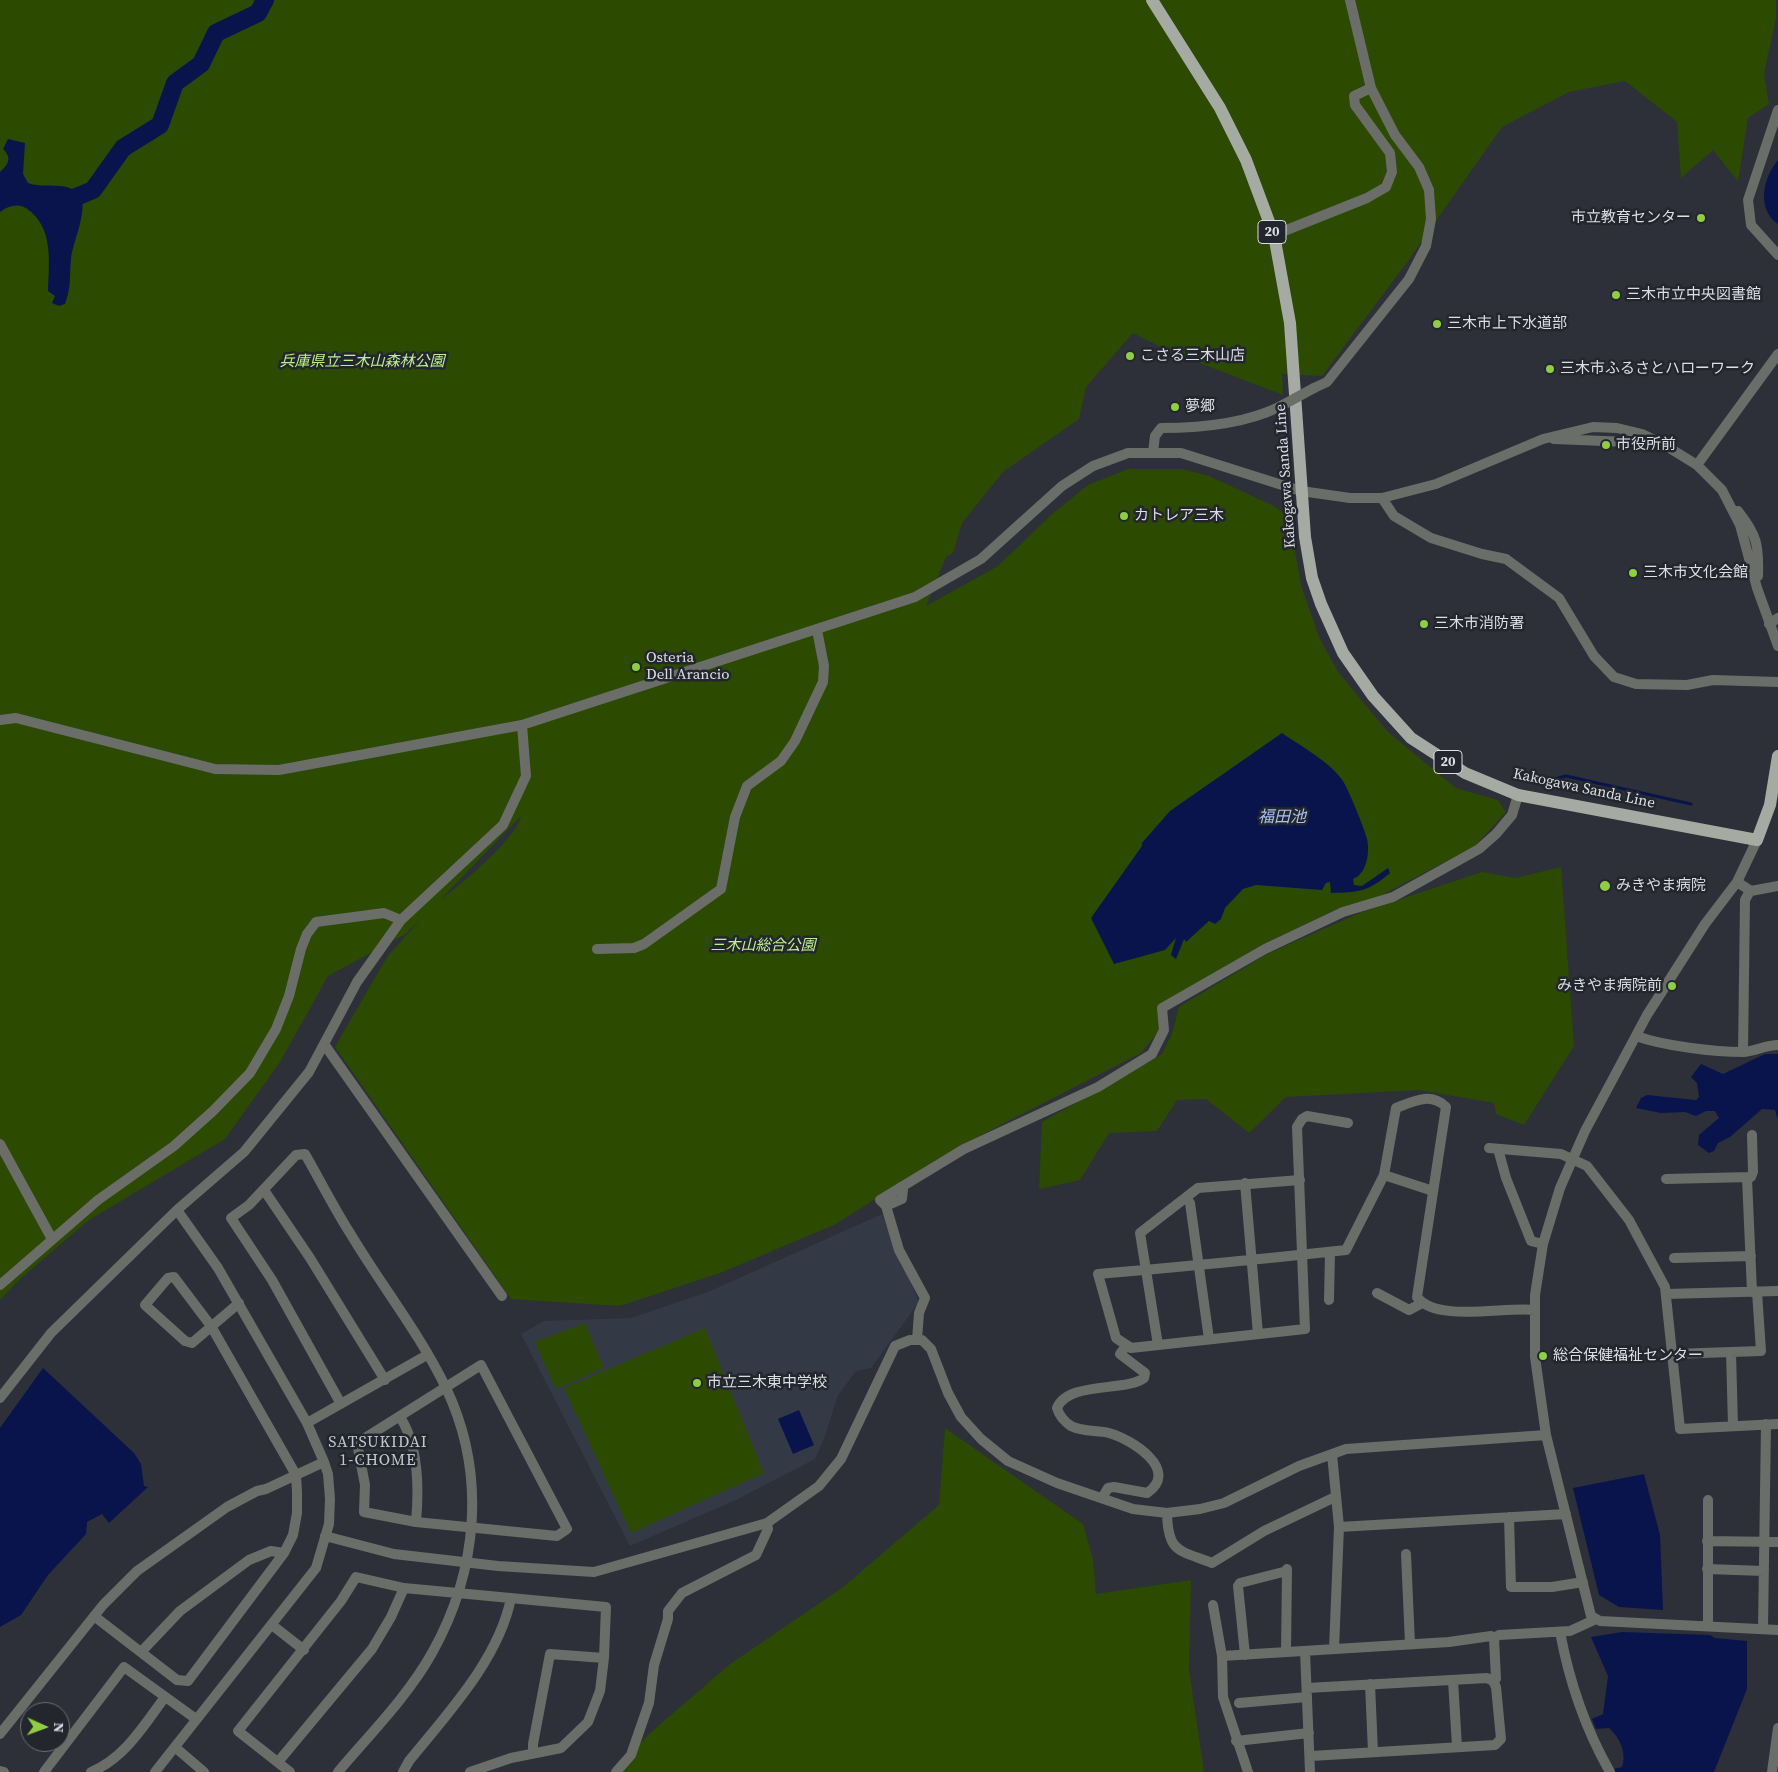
<!DOCTYPE html>
<meta charset="utf-8">
<style>
body{margin:0}
#map{position:relative;width:1778px;height:1772px;overflow:hidden;background:#2d3038;font-family:"Source Serif 4",serif}
canvas{display:block}
.north{position:absolute;left:20px;top:1702px;width:50px;height:50px;box-sizing:border-box;background:#23262d;border:1px solid #6d7076;border-radius:50%;rotate:92deg;font-size:14px;font-weight:700;line-height:20px;text-align:center;color:#dcdee3}
.north::after{content:'';display:block;margin:auto;width:18px;height:22px;background:#8ece43;clip-path:polygon(50% 0,100% 100%,50% 72%,0 100%)}
</style>
<div id="map">
<canvas width="1778" height="1772"></canvas>
<div class="north">N</div>
</div>
<script>
const context = document.querySelector('canvas').getContext('2d');
context.lineJoin = 'round';
function fillPath(path, color) { context.fillStyle = color; context.fill(path, 'evenodd'); }
function strokePath(path, color, width, dash) { context.strokeStyle = color; context.lineWidth = width; context.lineCap = dash ? 'butt' : 'round'; context.setLineDash(dash || []); context.stroke(path); }
function label(font, color, halo, rows, align = 'center') {
  context.font = font + ' "Source Serif 4","Noto Sans JP",serif'; context.lineWidth = 5; context.setLineDash([]); context.textBaseline = 'middle'; context.strokeStyle = halo; context.fillStyle = color; for (const [text, x, y, turn = 0] of rows) {
    context.save(); context.translate(x, y); context.rotate((+turn || 0) * Math.PI / 180); context.textAlign = isNaN(turn) ? turn : align; if (halo) context.strokeText(text, 0, 0); context.fillText(text, 0, 0); context.restore();
  }
}
fillPath(new Path2D(`
 M882,1214L919,1302L871,1368L856,1371L838,1395L824,1439L815,1459L736,1500L630,1546L521,1334L544,1321L631,1318L708,1292Z`), '#343946');
fillPath(new Path2D(`
 M0,0H1776V18L1764,74L1769,104L1748,118L1738,181L1713,150L1681,178L1677,122L1625,81L1569,92L1502,127L1405,265L1322,376L1282,374L1283,395L1171,352L1133,333L1086,387L1079,419L1003,472L962,523L953,553L946,557L926,606L998,566L1051,515L1088,485L1128,469H1182L1209,476L1274,506L1289,517L1301,585L1319,637L1338,672L1388,732L1456,788L1498,800L1506,812L1474,847L1378,897L1333,911L1260,946L1159,1005V1031L1141,1053L958,1147L834,1225L720,1273L620,1306L511,1299L335,1047L387,957L420,920L404,935L328,976L280,1062L225,1139L89,1220L21,1278L0,1300ZM521,816C516,839 461,885 440,900Z
 M1561,867L1574,1046L1524,1125L1496,1114L1494,1103L1419,1090L1286,1097L1249,1133L1206,1099L1177,1100L1157,1131L1109,1133L1080,1180L1039,1189L1042,1122L1162,1054L1173,1031L1179,1007L1267,954L1362,912L1482,872L1515,878Z
 M585,1323L604,1368L556,1389L535,1342Z
 M705,1328L764,1473L631,1533L564,1388Z
 M945,1428L1083,1524L1093,1559L1096,1594L1191,1580L1189,1669L1204,1772H613L649,1734L730,1664L842,1588L939,1505Z`), '#2c4a00');
fillPath(new Path2D(`
 M8,139L25,143L23,174L28,183C44,189 62,181 77,192C92,203 72,243 71,259C69,279 72,284 65,304L59,306L52,303L55,296L48,291C49,261 54,227 26,208C17,203 8,206 0,212V172C9,164 12,158 3,149Z
 M1778,160V224C1756,209 1763,178 1778,160Z
 M1282,733C1302,747 1329,761 1343,781C1349,791 1364,827 1367,839C1370,852 1367,874 1353,879L1354,885L1362,886L1388,868L1390,873C1368,892 1359,892 1331,893L1330,882L1326,883L1322,890L1256,885L1243,889L1225,908L1221,919L1215,924L1209,921L1186,942L1184,939L1176,959L1171,955L1176,938L1165,950L1114,964L1091,918L1142,846V843L1170,811Z
 M1765,1054H1778V1120L1775,1110L1762,1109L1730,1137L1718,1143L1714,1151L1709,1153L1698,1145L1699,1135L1719,1118L1715,1111H1706L1696,1116L1685,1112L1661,1113L1636,1108L1641,1098L1647,1095L1696,1100L1699,1097L1697,1083L1691,1077L1701,1064L1723,1074Z
 M43,1368L134,1453L141,1464L144,1486L148,1487L109,1523L102,1514L87,1522L86,1534L48,1575L21,1615L0,1627V1428Z
 M799,1410L814,1445L793,1454L778,1419Z
 M1644,1474L1660,1535L1663,1610L1619,1607L1599,1595L1573,1488Z
 M1622,1632L1710,1635L1715,1638L1747,1641V1689L1714,1772H1616L1614,1769L1622,1767C1627,1753 1620,1738 1609,1728L1596,1729L1592,1719L1603,1714L1608,1676L1591,1637Z`), '#09144d');
strokePath(new Path2D(`
 M1555,779L1566,776L1691,804`), '#09144d', 3);
strokePath(new Path2D(`
 M76,197L93,190L123,148L160,125L175,83L201,64L216,33L258,13L265,0`), '#09144d', 18);
strokePath(new Path2D(`
 M1778,110L1748,200L1751,225L1778,255
 M1274,235L1367,198L1386,187L1392,172L1390,153L1355,105L1354,96L1371,88
 M1314,388L1327,382L1409,279L1426,246L1431,219L1429,190L1419,167L1395,135L1371,88L1350,0
 M1554,439L1654,443
 M1153,452L1155,436L1161,428C1200,428 1244,424 1279,407
 M1697,465L1778,354
 M1382,498L1394,516L1431,538L1482,554L1506,559L1559,598L1594,656L1614,677L1636,684L1687,685L1713,680L1778,682
 M1738,511C1757,535 1759,545 1758,576
 M1769,624L1778,618
 M0,720L16,718L215,769L279,770L522,725L915,597L981,559L1062,486L1093,466L1128,453H1181L1301,491L1350,498H1382L1436,484L1543,439L1593,427L1617,428L1642,434L1663,444L1697,465L1722,490L1740,525L1757,588L1778,646
 M1757,840L1737,882L1705,924L1647,1015L1585,1131L1560,1188L1543,1244L1535,1295V1357L1546,1435L1591,1616L1600,1621L1778,1630
 M1737,882L1751,891L1778,886
 M597,949L634,948L644,944L721,889L735,817L747,786L781,761L795,741L823,682L824,666L817,630
 M1636,1036C1664,1046 1714,1052 1744,1052C1756,1051 1766,1045 1778,1045
 M324,1044L502,1296
 M1743,1052L1745,900L1750,891
 M1348,1123L1307,1116L1302,1119L1297,1127L1305,1329L1131,1348L1116,1338L1098,1274C1181,1267 1263,1259 1346,1250L1384,1175L1396,1108C1414,1101 1431,1092 1446,1107L1417,1297C1436,1323 1506,1306 1535,1310
 M0,1144L52,1239
 M1489,1148L1561,1154L1587,1166L1629,1220L1665,1287L1680,1429L1778,1424
 M1498,1149L1506,1178L1531,1241L1543,1244
 M1384,1175L1433,1191
 M1747,1178L1752,1292
 M1666,1179L1751,1177L1753,1172L1752,1135
 M1245,1183L1258,1334
 M901,1187L903,1190L902,1199L886,1206L880,1200L964,1149L1098,1087L1152,1054L1164,1030L1162,1008L1265,949L1343,912L1393,897L1479,849L1496,834L1512,815L1518,795
 M264,1190L310,1258L385,1380
 M1186,1198L1190,1203L1209,1339
 M886,1206L899,1250L925,1298L919,1313L917,1340
 M1674,1258L1751,1256
 M0,1285L98,1200L174,1146L213,1111L250,1073L276,1029L289,996L301,949L307,934L316,922L384,913L401,920
 M1377,1293L1409,1310L1422,1303
 M1666,1294L1778,1291
 M1329,1300L1330,1252
 M1158,1345L1140,1233L1198,1188L1300,1180
 M1731,1352L1733,1426
 M1673,1354L1761,1351L1757,1292
 M481,1365L567,1529L557,1536L416,1522L364,1512L365,1485L357,1443Z
 M0,1398L51,1333L177,1210L244,1152L309,1072L357,982L401,920L503,825L526,776L522,725
 M400,1417C419,1446 419,1489 416,1522
 M307,1423L427,1355
 M1332,1454L1339,1527L1334,1649
 M1102,1498L1108,1488L1114,1487L1147,1493C1181,1470 1131,1439 1109,1433C1097,1430 1083,1432 1071,1426C1065,1422 1059,1415 1057,1408C1068,1381 1126,1392 1144,1378L1145,1373L1120,1354L1126,1346
 M1167,1513C1168,1553 1179,1550 1212,1563L1264,1531L1335,1497
 M1509,1517L1511,1587H1552L1583,1582
 M1339,1527L1566,1514
 M325,1536L394,1554L498,1566L594,1572L767,1523L819,1486L841,1459L895,1346L910,1340H922L931,1349L948,1393L961,1417L981,1439L1008,1461L1057,1483L1133,1509L1167,1513L1200,1509L1224,1503L1299,1466L1346,1449L1546,1435
 M1707,1541L1778,1542
 M1406,1554L1410,1644
 M1707,1569L1764,1571
 M1213,1605L1222,1656L1223,1697L1248,1772
 M94,1616L177,1680L188,1681L284,1553L293,1535L297,1513V1492L296,1475L211,1326L174,1277L168,1278L145,1305L185,1341L192,1343L239,1303
 M272,1625L304,1650
 M1708,1625V1500
 M1763,1629L1766,1424
 M1560,1632C1569,1680 1586,1730 1610,1772
 M142,1651L180,1611L249,1560L271,1551L284,1553
 M1305,1651L1310,1772
 M1286,1652L1287,1569
 M1245,1655L1238,1586L1240,1583L1287,1571
 M1222,1656L1449,1642L1491,1636L1494,1638
 M1453,1680L1457,1747
 M1493,1681L1496,1679L1494,1638L1499,1635L1570,1631L1594,1620
 M1370,1684L1373,1752
 M1307,1688L1487,1678L1493,1681L1496,1687L1501,1739L1495,1745L1311,1756
 M1239,1703L1307,1697
 M0,1734L103,1605L137,1571L227,1507L257,1491L266,1489L324,1462
 M1236,1741L1309,1733
 M176,1748L204,1772
 M533,1753V1744L550,1654L604,1658
 M278,1762L372,1649L391,1617L404,1588
 M0,1771L4,1772
 M44,1772L124,1667L196,1719
 M91,1772C125,1758 144,1725 165,1697
 M155,1772L316,1568L329,1524L330,1499L328,1474L324,1462L307,1423L218,1268L177,1210
 M290,1772L238,1731L341,1601L356,1577L404,1588L606,1607L604,1658L600,1691L588,1722L561,1748L511,1758L470,1772
 M338,1772C370,1734 408,1696 432,1653C478,1571 487,1474 446,1388C420,1334 381,1285 350,1233C334,1208 320,1180 305,1154L296,1155L249,1205L231,1218L272,1280L341,1404
 M403,1772L409,1761C447,1714 499,1659 511,1598
 M616,1772L631,1755L649,1703L654,1665L668,1619V1611L682,1593L756,1555L768,1529L767,1523
 M1772,1772L1778,1728`), '#6b6d69', 10);
strokePath(new Path2D(`
 M1152,0L1220,108L1246,160L1274,235L1290,323L1305,537L1312,578L1321,604L1343,653L1373,696L1411,738L1465,773L1518,795L1757,840L1770,805L1778,756`), '#a5aaa2', 12);
strokePath(new Path2D(`
 M1279,407L1314,388`), '#6b6d69', 10);
for (const [x, y, r, color] of [
 [1701,218,5,"#8ece43"],
 [1616,295,5,"#8ece43"],
 [1437,324,5,"#8ece43"],
 [1130,356,5,"#8ece43"],
 [1550,369,5,"#8ece43"],
 [1175,407,5,"#8ece43"],
 [1606,445,5,"#8ece43"],
 [1124,516,5,"#8ece43"],
 [1633,573,5,"#8ece43"],
 [1424,624,5,"#8ece43"],
 [636,667,5,"#8ece43"],
 [1605,886,6,"#8ece43"],
 [1672,986,5,"#8ece43"],
 [1543,1356,5,"#8ece43"],
 [697,1383,5,"#8ece43"]
]) { const dot = new Path2D(); dot.arc(x, y, r, 0, 2 * Math.PI); context.fillStyle = color; context.fill(dot); strokePath(dot, '#23262d', 2); }
for (const [x, y, w] of [
 [1272,232,28],
 [1448,762,28]
]) { const box = new Path2D(); box.roundRect(x - w / 2, y - 11.5, w, 23, 4); context.fillStyle = '#23262d'; context.fill(box); strokePath(box, '#dcdee3', 1); }
label('bold 14px', '#dcdee3', null, [
 ["20",1272,232],
 ["20",1448,762]
]);
label('15px', '#dcdee3', '#23262d', [
 ["市立教育センター",1691,218,"right"],
 ["三木市立中央図書館",1626,295],
 ["三木市上下水道部",1447,324],
 ["こさる三木山店",1140,356],
 ["三木市ふるさとハローワーク",1560,369],
 ["夢郷",1185,407],
 ["市役所前",1616,445],
 ["カトレア三木",1134,516],
 ["三木市文化会館",1643,573],
 ["三木市消防署",1434,624],
 ["Osteria",646,658],
 ["Dell Arancio",646,675],
 ["みきやま病院",1616,886],
 ["みきやま病院前",1662,986,"right"],
 ["総合保健福祉センター",1553,1356],
 ["市立三木東中学校",707,1383]
], 'left');
label('italic 15px', '#bef08f', '#23262d', [
 ["兵庫県立三木山森林公園",362,362],
 ["三木山総合公園",763,946]
]);
label('15px', '#dcdee3', '#23262d', [
 ["Kakogawa Sanda Line",1286,476,-94],
 ["Kakogawa Sanda Line",1584,789,12]
]);
label('italic 16px', '#abc0f7', '#23262d', [
 ["福田池",1282,818]
]);
context.letterSpacing = '1px';
label('16px', '#c1c5cf', '#23262d', [
 ["SATSUKIDAI",378,1443],
 ["1-CHOME",378,1461]
]);
context.letterSpacing = '0px';
</script>
